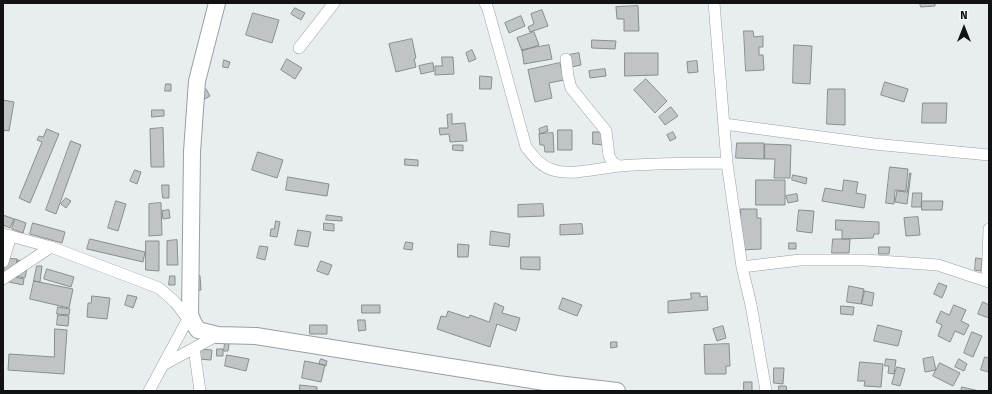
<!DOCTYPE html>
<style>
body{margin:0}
#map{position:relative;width:992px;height:394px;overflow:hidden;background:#e8edef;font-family:"Fira Sans",sans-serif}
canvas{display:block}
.frame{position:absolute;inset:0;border:4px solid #111213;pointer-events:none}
.north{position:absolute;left:944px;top:8px;width:40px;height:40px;-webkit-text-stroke:3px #f5fafc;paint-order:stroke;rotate:0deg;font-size:11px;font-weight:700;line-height:16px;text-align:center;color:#111213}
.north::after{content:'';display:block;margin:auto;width:14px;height:18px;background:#111213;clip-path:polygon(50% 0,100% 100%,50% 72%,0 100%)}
</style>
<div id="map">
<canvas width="992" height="394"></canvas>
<div class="frame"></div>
<div class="north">N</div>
</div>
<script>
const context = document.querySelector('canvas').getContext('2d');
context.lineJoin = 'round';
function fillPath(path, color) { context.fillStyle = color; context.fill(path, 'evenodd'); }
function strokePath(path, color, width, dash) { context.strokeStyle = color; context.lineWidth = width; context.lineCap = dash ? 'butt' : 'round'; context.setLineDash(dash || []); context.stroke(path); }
const building = new Path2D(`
 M920,3H935V6L921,7Z
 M638,6L639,31H624V19H617L616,7Z
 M295,8L305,13L301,20L291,14Z
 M542,10L548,26L530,32L528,27L534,24L531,14Z
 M253,13L279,20L272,43L246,35Z
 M521,16L525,26L509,33L505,23Z
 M744,31H753L754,37L763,36V47H759V55H763L764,70L746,71Z
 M534,32L539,45L522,51L517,38Z
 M412,39L416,58L414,59L416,67L396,72L389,44Z
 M592,40L616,41L615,49L592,48Z
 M549,45L552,59L524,64L522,50Z
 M794,45L812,46L810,84L793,83Z
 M472,50L476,59L469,62L466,53Z
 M579,53L581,65L571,67L569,55Z
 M625,53H658V75L625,76Z
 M442,57H453L454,74L435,75V66H442Z
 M287,59L302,68L295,79L281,70Z
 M224,60L230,62L228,68L223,67Z
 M697,61L698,72L688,73L687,62Z
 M433,63L434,71L421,74L419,66Z
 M560,63L564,80L549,83L552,98L535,102L528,70Z
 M605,69L606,76L590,78L589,71Z
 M480,76L492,77L491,89H480Z
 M646,79L667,101L655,113L634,90Z
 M885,82L908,89L904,102L881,95Z
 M166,84H171V91H165Z
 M206,89L210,96L203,100L199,92Z
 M828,89H845V125L827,124Z
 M3,100L14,102L9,131L4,130L3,138Z
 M923,103H947L946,123H922Z
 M671,107L678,116L665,125L659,117Z
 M152,110H164V116L152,117Z
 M452,114V124L465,123L467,141L450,142L449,134L440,135L439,128H448L447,115Z
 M547,126L548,131L540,134L539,129Z
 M163,128L164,167H151L150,129Z
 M47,129L59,134L30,203L19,198L42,142L37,140L39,136L43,137Z
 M558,130H572V150H558Z
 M593,132H604V145L593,144Z
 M673,132L676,138L670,141L667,135Z
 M553,133L554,152H545L544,145H540L539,134Z
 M71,141L81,145L56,214L46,210Z
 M737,143H764V159L736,158Z
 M765,144L791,145L790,178H774L775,159H765Z
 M453,145H463V151L453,150Z
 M258,152L283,160L277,178L252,170Z
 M405,159L418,160V166L405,165Z
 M890,167L908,169L906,191L895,190L894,204L886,203Z
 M135,170L141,172L137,184L130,181Z
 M910,173H911L907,204L895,202L897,191L907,192Z
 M793,175L807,178L806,184L792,180Z
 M288,177L329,184L327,196L286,190Z
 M756,180H785V205H756Z
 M844,180L858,182L856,193L866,195L864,208L822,201L825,188L842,191Z
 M162,185H169V198H163Z
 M913,193H922L921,207H912Z
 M797,194L798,201L788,203L786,196Z
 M66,198L71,201L66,208L61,204Z
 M116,201L126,204L118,231L108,228Z
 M922,201H943L942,210H922Z
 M161,203L162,235L149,236V204Z
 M543,204L544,216L518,217V205Z
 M741,209H757V218H761V249L741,250Z
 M169,210L170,218L163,219L162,211Z
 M799,210L814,211L812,233L797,231Z
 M3,215L14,219L10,228L3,225Z
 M327,215L342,217V221L326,220Z
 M918,217L920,235L906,236L904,218Z
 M15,219L26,223L23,233L12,229Z
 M836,220L879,222V234H874L873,238L842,239V230H836Z
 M276,221L280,222L277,237L270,236L271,229H274Z
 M33,223L65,232L62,243L30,234Z
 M324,223L334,224V231L324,230Z
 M582,224L583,234L560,235V225Z
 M298,230L311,232L308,247L295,245Z
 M491,231L510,234L509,247L490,245Z
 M90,239L145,252L143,262L87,249Z
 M833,239H850L849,253H832Z
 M177,240L178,265H167V241Z
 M146,241H159V271L146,270Z
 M406,242L413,243L412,250L404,249Z
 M789,243H796V249H789Z
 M458,244L469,245L468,257H458Z
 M260,246L268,247L265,260L257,258Z
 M879,247H890L889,254H879Z
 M521,257H540V270L521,269Z
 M6,258L17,259L15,275L4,273Z
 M976,258L982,259L981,271L975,270Z
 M18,260L28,263L25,278L15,276Z
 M321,261L332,265L328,275L317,271Z
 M37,266H42L40,282L34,281Z
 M47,269L74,277L71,287L44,279Z
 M10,276L24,279L23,285L9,282Z
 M170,276H175V285H169Z
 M200,276L201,290L194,291L193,277Z
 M34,281L73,289L69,308L30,299Z
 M939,283L947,286L942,298L934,294Z
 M849,286L864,289L861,304L847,302Z
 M865,291L874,293L872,306L862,304Z
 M691,293H700V297L707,296L708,310L668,313V301L691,299Z
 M128,295L137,297L133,308L125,305Z
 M92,296L110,298L107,319L87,317L88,303H91Z
 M563,298L582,305L577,316L559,309Z
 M983,302L989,305V318L978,314Z
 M495,303L504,307L502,313L520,318L516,331L497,324L490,347L437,329L441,316L446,317L448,311L469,318L470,315L489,322Z
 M362,305H380V313H362Z
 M954,305L966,310L961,321L969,325L964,335L955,331L950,342L938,336L942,325L936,322L941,311L949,315Z
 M841,306L854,307L853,315L841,314Z
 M58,307L70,309L69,315L57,314Z
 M58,315L69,316L68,326L57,325Z
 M358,320H365L366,330L359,331Z
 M310,325H327V334H310Z
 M878,325L902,331L898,346L874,341Z
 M723,326L726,338L717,341L713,329Z
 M55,329L67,330L64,374L8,370L9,354L54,357Z
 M972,332L982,336L973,357L964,353Z
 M611,342H617V347L611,348Z
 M225,343L229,344L228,351H224Z
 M729,344L730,366H726V374H705L704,345Z
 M199,349L212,350L211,360L198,359Z
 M217,349H223V356H217Z
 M227,355L249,359L246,371L225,366Z
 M933,357L936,370L925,372L923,359Z
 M985,357L989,358V372L981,370Z
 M321,359L327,361L326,366L319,364Z
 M886,359L896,360L894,374L888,373L889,366H885Z
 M959,359L967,364L964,371L955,367Z
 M305,361L325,365L321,382L302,378Z
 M860,362L883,364L881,387L864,386L865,381H858Z
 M940,363L960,373L953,386L933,376Z
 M897,367L905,369L900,386L892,384Z
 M774,368H784L783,384L774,383Z
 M744,382H752V391H744Z
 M300,385L317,387V391H300Z
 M779,386H786L787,391H779Z
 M962,387L979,391H961Z`);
fillPath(building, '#c0c4c6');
strokePath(building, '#898d8f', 1);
const street = new Path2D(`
 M485,3L488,9L526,147C534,157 540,166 553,170C571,176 601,168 620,166C655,163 691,163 727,163
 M714,3L727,163L742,267L751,305L766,391
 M299,48L334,3
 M566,59L568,76L571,88L606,131L609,156L613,163L619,166
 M724,124L874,144L989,155
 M3,234L51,247L159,288L175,302L188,319
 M3,262L11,236
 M742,267L800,260H865L938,265L989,282
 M3,279L51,247
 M987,281L989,229
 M194,348L200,391
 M163,365L218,335
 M149,391L190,315`);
const secondary = new Path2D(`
 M217,3L197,81L192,152L190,315L194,324L198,330L218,335L256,336L557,384L617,391`);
strokePath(street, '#9b9fa1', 12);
strokePath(secondary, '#9b9fa1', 18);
strokePath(street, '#fff', 11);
strokePath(secondary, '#fff', 16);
</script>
